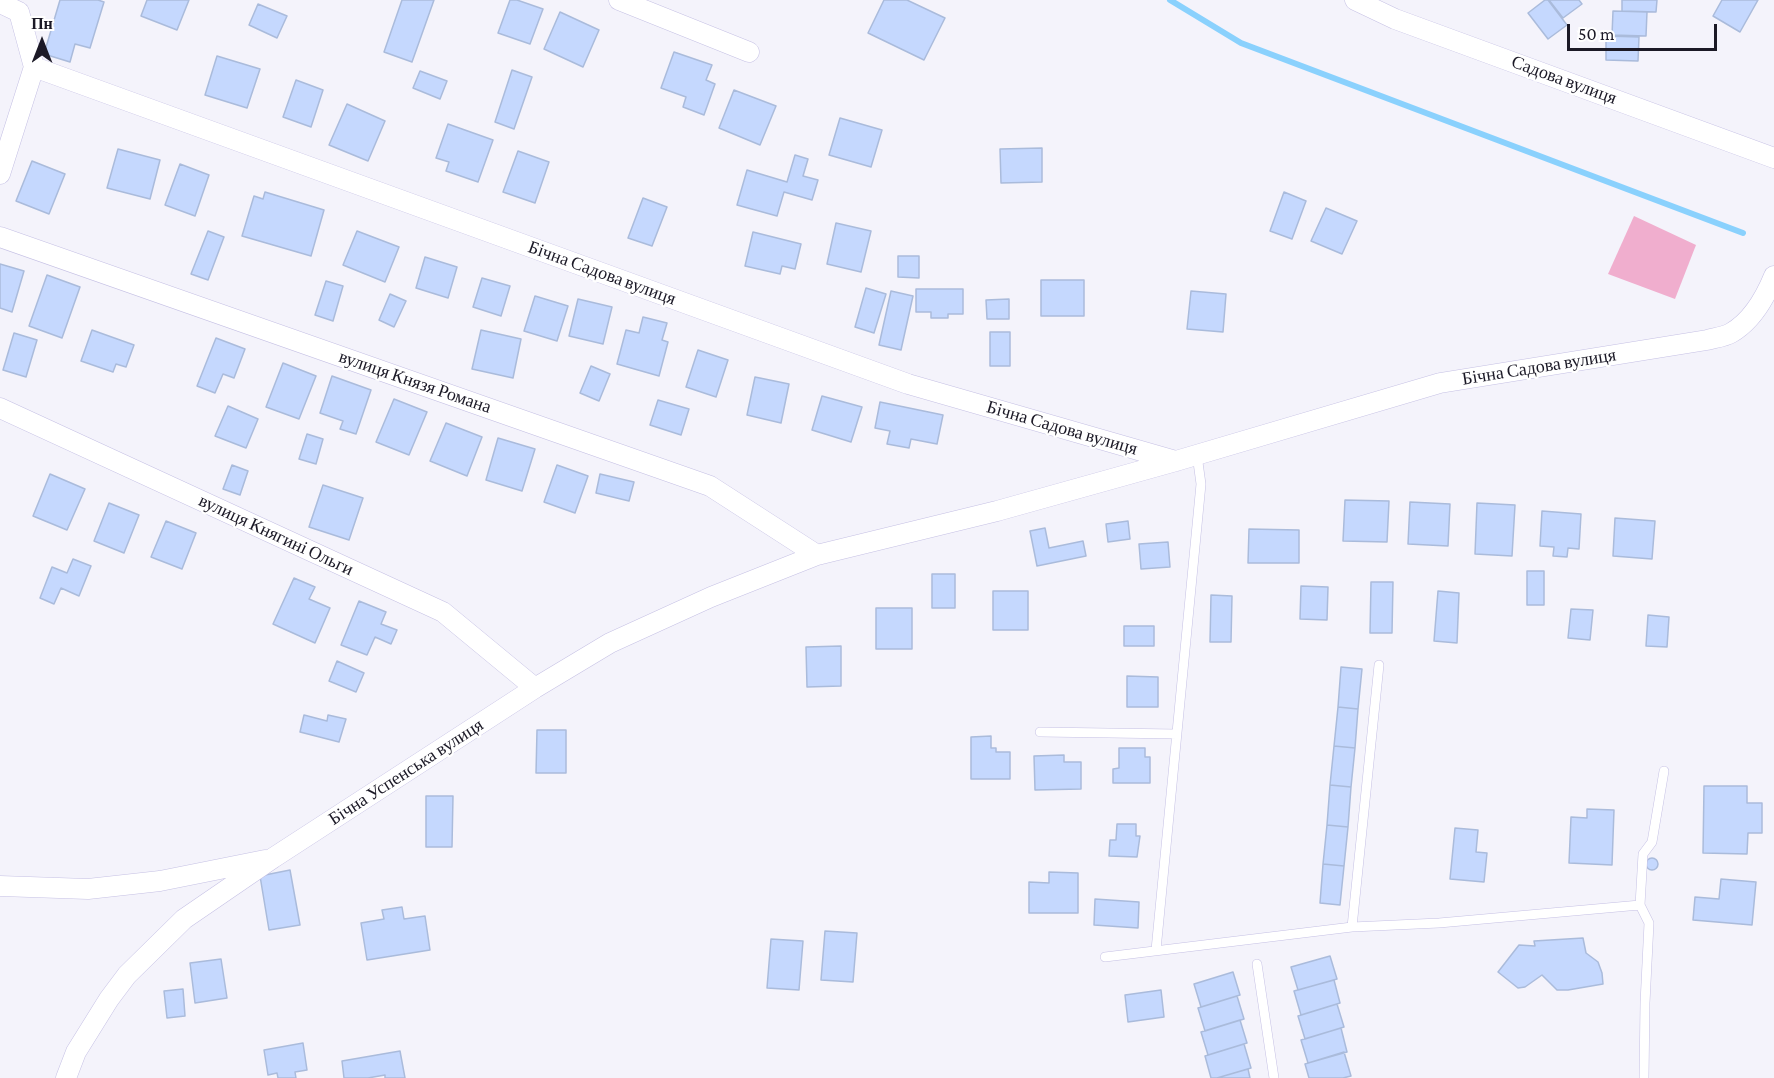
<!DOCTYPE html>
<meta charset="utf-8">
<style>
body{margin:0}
#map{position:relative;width:1774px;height:1078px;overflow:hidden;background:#f4f3fb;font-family:"Crimson Pro",serif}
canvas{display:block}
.north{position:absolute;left:12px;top:12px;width:60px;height:60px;-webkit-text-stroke:4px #fff;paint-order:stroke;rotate:0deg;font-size:16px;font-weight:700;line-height:24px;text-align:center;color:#1b1926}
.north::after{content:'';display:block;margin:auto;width:21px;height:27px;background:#1b1926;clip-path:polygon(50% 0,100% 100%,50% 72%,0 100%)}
.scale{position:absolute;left:1567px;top:24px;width:150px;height:27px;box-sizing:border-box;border:3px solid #1b1926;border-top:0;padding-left:8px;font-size:18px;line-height:21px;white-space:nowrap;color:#1b1926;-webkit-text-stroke:4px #fff;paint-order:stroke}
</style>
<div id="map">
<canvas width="1774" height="1078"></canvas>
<div class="north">Пн</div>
<div class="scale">50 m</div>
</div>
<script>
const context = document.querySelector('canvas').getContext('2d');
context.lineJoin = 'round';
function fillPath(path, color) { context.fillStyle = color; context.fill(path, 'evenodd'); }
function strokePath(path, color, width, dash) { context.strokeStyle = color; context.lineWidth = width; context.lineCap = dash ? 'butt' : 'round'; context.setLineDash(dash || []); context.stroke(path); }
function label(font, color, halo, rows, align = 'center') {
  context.font = font + ' "Crimson Pro",serif'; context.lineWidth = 4.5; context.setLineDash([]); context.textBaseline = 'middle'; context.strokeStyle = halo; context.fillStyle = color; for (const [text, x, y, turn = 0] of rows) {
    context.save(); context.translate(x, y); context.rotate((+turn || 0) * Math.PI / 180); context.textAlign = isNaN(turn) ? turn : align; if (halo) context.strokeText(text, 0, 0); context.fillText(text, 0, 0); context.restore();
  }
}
fillPath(new Path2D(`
 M1634,216L1696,245L1675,299L1608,274Z`), '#f0aece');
strokePath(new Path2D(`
 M1170,0L1241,43L1743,233`), '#8ad1fd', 6);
const building = new Path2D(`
 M60,0H98L104,2L90,48L75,44L70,62L44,54Z
 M147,0H189L177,30L141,16Z
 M402,0H434L412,62L384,52Z
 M510,0H517L543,9L530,44L498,33Z
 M884,0H907L945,18L924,60L868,33Z
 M1545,0H1548L1567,25L1548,39L1528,13Z
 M1549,0H1579L1582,4L1563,18Z
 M1622,0H1657L1656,12L1622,11Z
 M1722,0H1758L1740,32L1713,16Z
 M258,4L287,16L277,38L249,25Z
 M1613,11L1647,12L1646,36L1612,35Z
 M560,12L599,30L583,67L544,49Z
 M1606,36L1639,37L1638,61L1606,60Z
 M674,52L712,65L706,80L715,84L704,115L683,107L686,97L661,88Z
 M217,56L260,69L247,108L205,95Z
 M512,70L532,77L514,129L495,122Z
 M420,71L447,81L440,99L413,88Z
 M296,80L323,90L311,127L283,117Z
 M734,90L776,106L760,145L719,128Z
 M347,104L385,121L368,161L329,145Z
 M840,118L882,130L871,167L829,155Z
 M448,124L493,140L478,182L446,171L449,162L436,158Z
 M1042,148V182L1001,183L1000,149Z
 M118,149L160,160L150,199L107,188Z
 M518,151L549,162L535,203L503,192Z
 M795,155L808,159L803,176L818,180L812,200L784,192L777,216L737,205L747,170L787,182Z
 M32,161L65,174L49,214L16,201Z
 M180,164L209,175L195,216L165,205Z
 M265,192L324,210L311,256L242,236L254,196L263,199Z
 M1284,192L1306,201L1292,239L1270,231Z
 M643,198L667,207L652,246L628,238Z
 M1326,208L1357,221L1342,254L1311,241Z
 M836,223L871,231L861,272L827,264Z
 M208,231L224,237L208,280L191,274Z
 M357,231L399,247L385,282L343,265Z
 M753,232L801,244L795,269L782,266L780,274L745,266Z
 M898,256H919V278L898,277Z
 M425,257L457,267L448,298L416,288Z
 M0,264L24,271L12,312L0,308Z
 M47,275L80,287L62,338L29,326Z
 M482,278L510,286L501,316L473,307Z
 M1041,280H1084V316H1041Z
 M326,281L343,286L333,321L315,315Z
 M866,288L886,294L874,333L855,327Z
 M916,289H963V314H948V318H931V312H916Z
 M891,291L913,296L901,350L879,345Z
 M1191,291L1226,294L1223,332L1187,329Z
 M390,294L406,301L394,327L379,320Z
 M535,296L568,306L557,341L524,331Z
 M578,299L612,307L603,344L569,336Z
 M1009,299V319H987L986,300Z
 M643,317L667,323L662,340L668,342L659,376L617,364L626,330L639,333Z
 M92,330L134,345L126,367L116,364L113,372L81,361Z
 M481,330L521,339L513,378L472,369Z
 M990,332H1010V366H990Z
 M14,333L37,340L26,377L3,370Z
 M216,338L245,349L234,378L223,374L215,393L197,386Z
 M698,350L728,360L716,397L686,387Z
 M283,363L316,376L299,419L266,407Z
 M591,366L610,374L599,401L580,393Z
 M332,376L371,390L356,434L340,429L343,421L320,413Z
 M755,377L789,384L781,423L747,415Z
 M822,396L862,407L851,442L812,430Z
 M394,399L427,412L409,455L376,442Z
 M658,400L689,409L681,435L650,425Z
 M880,402L943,415L937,444L911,439L909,448L887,444L890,431L875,428Z
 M228,406L258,419L246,448L215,436Z
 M446,423L482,437L467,476L430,461Z
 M307,434L323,439L316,464L299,459Z
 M498,438L535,449L522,491L486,480Z
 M232,465L248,471L240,495L223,489Z
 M557,465L588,476L575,513L544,502Z
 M50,474L85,489L67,530L33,516Z
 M600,474L634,482L629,501L596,493Z
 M323,485L363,498L349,540L309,527Z
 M1345,500L1389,501L1387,542L1343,541Z
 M1410,502L1450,504L1448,546L1408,544Z
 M109,503L139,515L124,553L94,541Z
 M1477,503L1515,505L1512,556L1475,554Z
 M1542,511L1581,514L1579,549L1568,548L1567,557L1553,556L1554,547L1540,546Z
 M1615,518L1655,521L1652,559L1613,556Z
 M166,521L196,533L182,569L151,557Z
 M1128,521L1130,539L1108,542L1106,524Z
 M1045,528L1049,548L1083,541L1086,556L1037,566L1030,531Z
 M1249,529L1299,530V563H1248Z
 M1168,542L1170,567L1141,569L1139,544Z
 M73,559L91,566L79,596L61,588L54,604L40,598L52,567L67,573Z
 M1527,571H1544V605H1527Z
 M932,574H955V608H932Z
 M294,578L315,587L309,599L330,608L315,643L273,624Z
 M1371,582H1393L1392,633H1370Z
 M1301,586L1328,587L1327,620L1300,619Z
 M993,591H1028V630H993Z
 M1438,591L1459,593L1457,643L1434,641Z
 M1211,595L1232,596L1231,642H1210Z
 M359,601L386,612L381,624L397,630L391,644L375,637L367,655L341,645Z
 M876,608H912V649H876Z
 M1571,609L1593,610L1590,640L1568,638Z
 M1648,615L1669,617L1667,647L1646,646Z
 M1124,626H1154V646H1124Z
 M841,646V686L807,687L806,647Z
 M337,661L364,673L356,692L329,681Z
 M1341,667L1362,669L1358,709L1338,707Z
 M1127,676L1158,677V707H1127Z
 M1338,707L1358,709L1355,748L1334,746Z
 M304,715L327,721L328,715L346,719L339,742L300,732Z
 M537,730H566V773H536Z
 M991,736V748H996V752H1010V779H971V737Z
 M1334,746L1355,748L1351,787L1330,785Z
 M1119,748H1145V757H1150V783H1113V769L1119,768Z
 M1064,755V762H1081V789L1035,790L1034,756Z
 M1330,785L1351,787L1348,827L1327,825Z
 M1704,786H1747V803H1762V833H1748L1747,854L1703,853Z
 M426,796H453L452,847H426Z
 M1587,809L1614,810L1612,865L1569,863L1571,817L1587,818Z
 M1117,824H1136V836H1140L1137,857L1109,856L1110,840H1116Z
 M1327,825L1348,827L1344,866L1323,864Z
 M1455,828L1478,830L1476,852L1487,853L1484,882L1450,879Z
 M1646 864a6 6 0 1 1 12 0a6 6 0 1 1-12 0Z
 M1323,864L1344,866L1340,905L1320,903Z
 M290,870L300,925L269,930L260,876Z
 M1049,872L1078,873V913H1029V882L1049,883Z
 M1721,879L1756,882L1752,925L1693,920L1695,897L1719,899Z
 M1095,899L1139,902L1138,928L1094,925Z
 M402,907L404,919L425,916L430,950L367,960L361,923L384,919L382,910Z
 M825,931L857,933L853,982L821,980Z
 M1583,938L1586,953L1598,962L1602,973L1603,984L1568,990H1557L1542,975L1525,987L1518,988L1498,972L1519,945L1535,946L1534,941Z
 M771,939L803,941L799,990L767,988Z
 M1330,956L1337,979L1298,990L1291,967Z
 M221,959L227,998L195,1003L190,963Z
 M1233,972L1240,995L1201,1007L1194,984Z
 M1334,980L1340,1003L1301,1015L1294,991Z
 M183,989L185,1016L167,1018L164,991Z
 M1161,990L1164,1017L1128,1022L1125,995Z
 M1237,996L1244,1019L1205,1031L1198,1008Z
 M1337,1004L1344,1027L1305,1039L1298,1016Z
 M1240,1020L1247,1043L1208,1055L1201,1032Z
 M1341,1028L1347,1052L1308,1063L1301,1040Z
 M303,1043L307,1070L295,1072L296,1078H278L277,1073L268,1075L264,1050Z
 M1244,1044L1251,1068L1217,1078H1211L1205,1056Z
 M400,1051L405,1078H385V1075L368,1078H344L342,1061Z
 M1344,1052L1351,1076L1343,1078H1309L1305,1064Z
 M1248,1069L1250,1078H1217Z`);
fillPath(building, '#c5d8fe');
strokePath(building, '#aabbdb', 1.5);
const service = new Path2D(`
 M1040,732L1177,734
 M1640,905L1643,854L1652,842L1664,771
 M1352,927L1379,665
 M1156,950L1201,484L1197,455
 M1105,957L1352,927L1439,923L1640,905L1649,923L1645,1003L1644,1078
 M1257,964L1274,1078`);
const minor = new Path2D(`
 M619,0L749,52
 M1355,0L1395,19L1774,158
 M0,3L19,12
 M34,67L908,384L1176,461
 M0,174L34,67L19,12
 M0,237L710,486L817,555
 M0,408L443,612L535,688
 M0,886L88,889L160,881L265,860
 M66,1078L76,1052L109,999L127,975L184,919L273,858L535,688L610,643L711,597L817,555L997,511L1176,461L1440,383L1707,340C1714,338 1724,337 1731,333C1752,321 1765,298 1774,276`);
strokePath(service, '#c5c0e4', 10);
strokePath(minor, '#c5c0e4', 21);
strokePath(service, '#fff', 9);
strokePath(minor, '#fff', 20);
label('18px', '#1b1926', '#fff', [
 ["Садова вулиця",1564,80,20],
 ["Бічна Садова вулиця",602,273,20],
 ["Бічна Садова вулиця",1539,367,-9],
 ["вулиця Князя Романа",415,382,19],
 ["Бічна Садова вулиця",1062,428,16],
 ["вулиця Княгині Ольги",276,535,25],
 ["Бічна Успенська вулиця",406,772,-33]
]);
</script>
